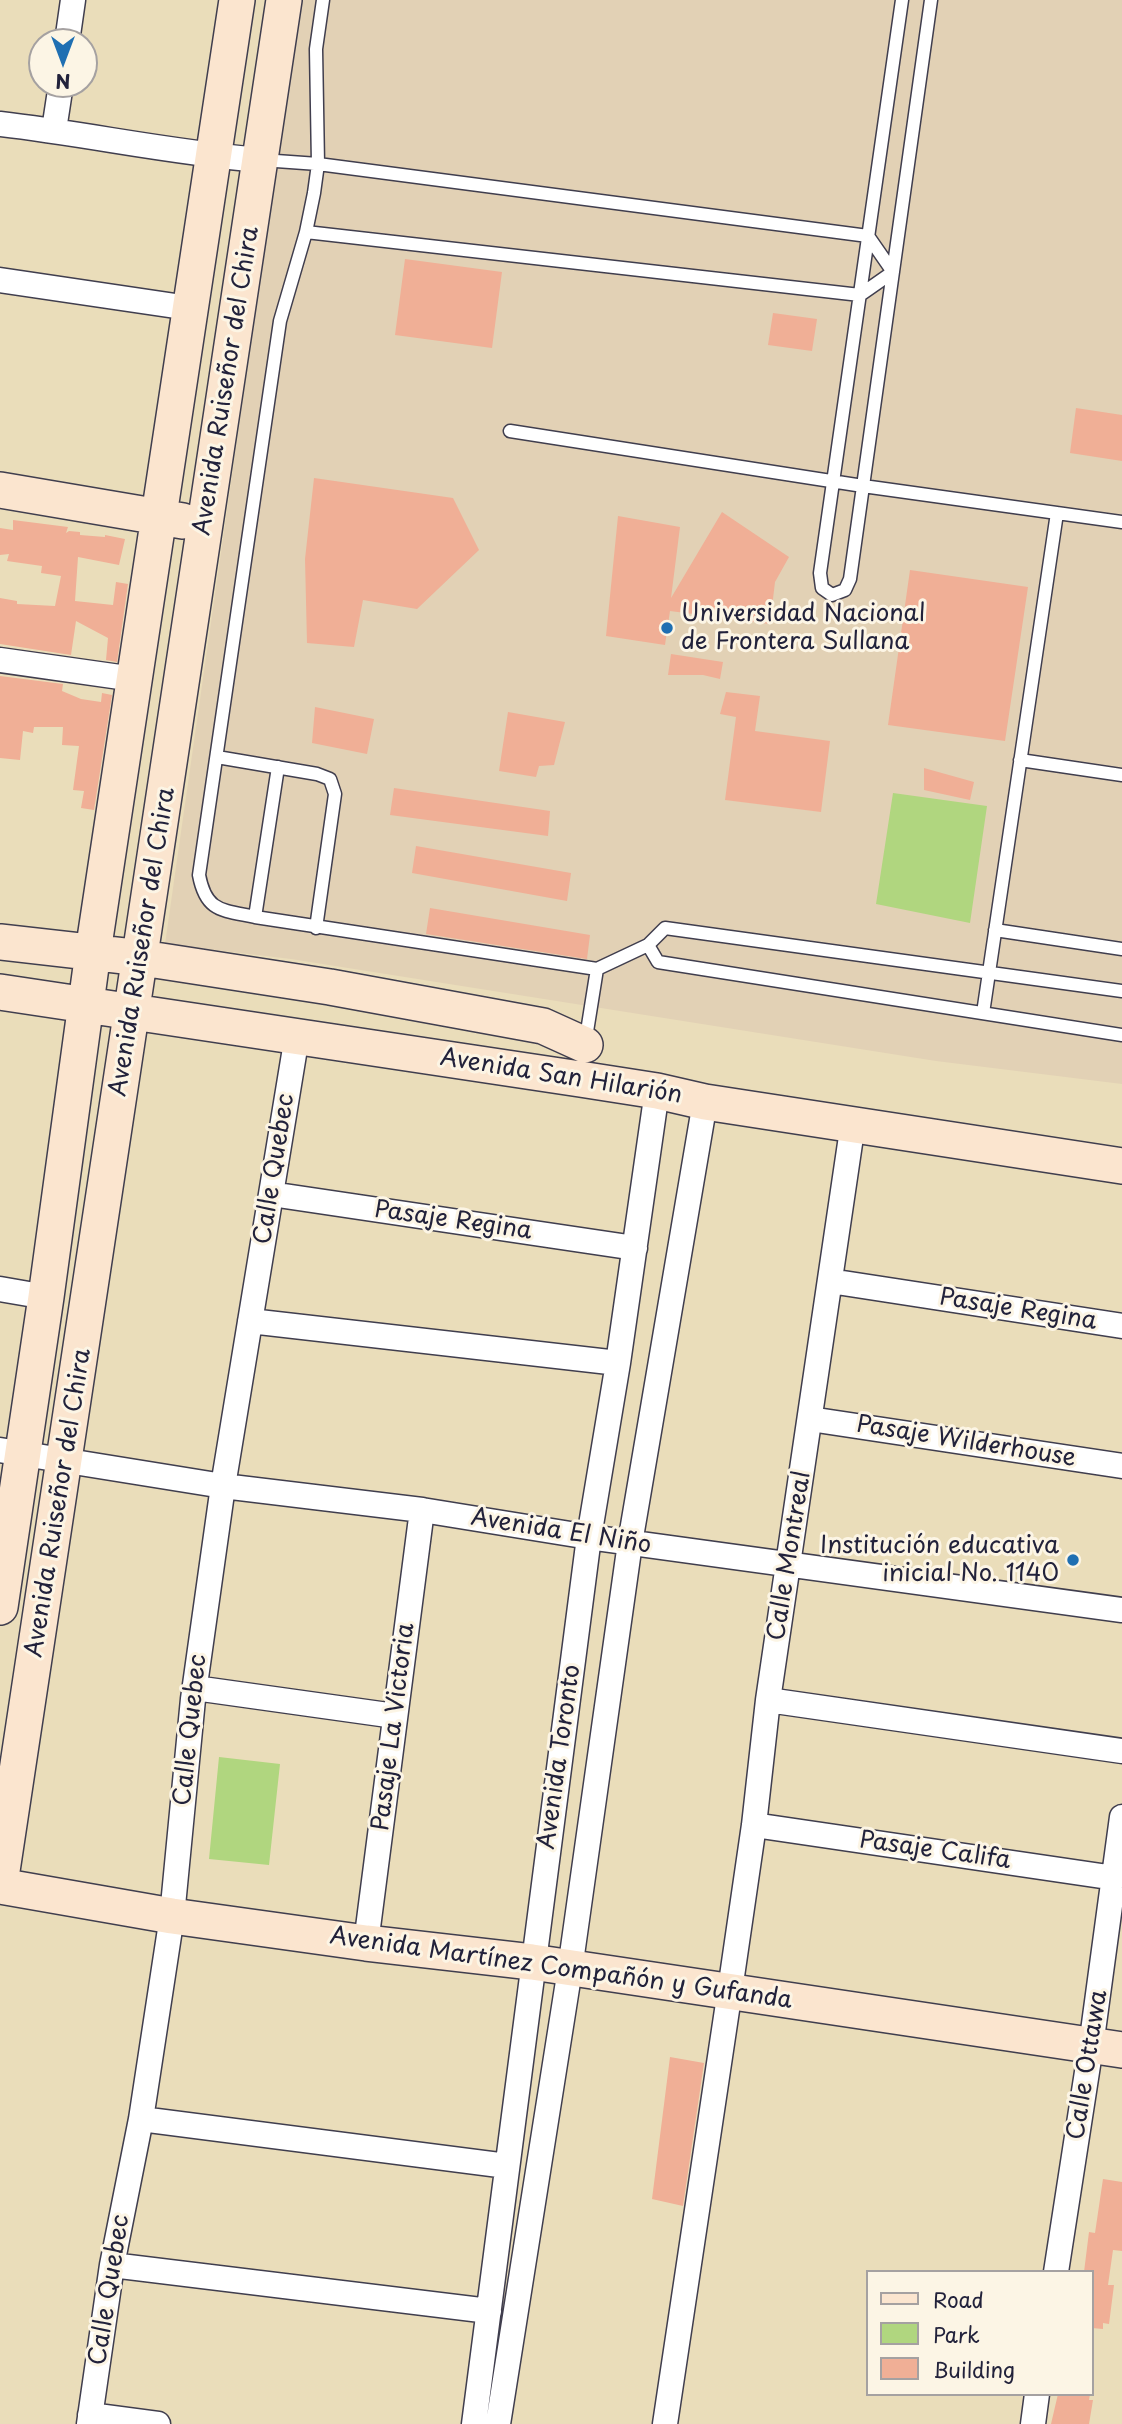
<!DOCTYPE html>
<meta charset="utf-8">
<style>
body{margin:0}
#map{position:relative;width:1122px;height:2424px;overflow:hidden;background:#eaddba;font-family:"Playpen Sans",sans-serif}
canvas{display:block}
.legend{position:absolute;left:866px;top:2270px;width:228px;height:126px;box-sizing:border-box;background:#fcf5e5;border:2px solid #a5a1a1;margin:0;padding:9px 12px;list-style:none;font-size:21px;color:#22223b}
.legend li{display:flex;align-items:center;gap:14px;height:35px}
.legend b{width:35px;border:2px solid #a5a1a1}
.north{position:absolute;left:28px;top:28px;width:70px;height:70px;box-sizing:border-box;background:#fcf5e5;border:2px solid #a5a1a1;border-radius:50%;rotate:180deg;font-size:19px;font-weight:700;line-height:28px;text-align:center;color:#22223b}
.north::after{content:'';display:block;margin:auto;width:24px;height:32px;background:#1f6fb2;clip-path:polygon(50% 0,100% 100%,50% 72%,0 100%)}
</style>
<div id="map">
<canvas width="1122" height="2424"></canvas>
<ul class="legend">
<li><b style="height:9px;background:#fbe5cf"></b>Road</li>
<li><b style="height:19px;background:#b0d67f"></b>Park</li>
<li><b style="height:19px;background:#f0af96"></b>Building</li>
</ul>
<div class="north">N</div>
</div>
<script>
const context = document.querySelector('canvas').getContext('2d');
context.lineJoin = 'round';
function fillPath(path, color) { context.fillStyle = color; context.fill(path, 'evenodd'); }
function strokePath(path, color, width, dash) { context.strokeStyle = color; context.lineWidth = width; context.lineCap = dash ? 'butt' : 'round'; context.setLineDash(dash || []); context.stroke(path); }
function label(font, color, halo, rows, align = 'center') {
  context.font = font + ' "Playpen Sans",sans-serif'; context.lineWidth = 6; context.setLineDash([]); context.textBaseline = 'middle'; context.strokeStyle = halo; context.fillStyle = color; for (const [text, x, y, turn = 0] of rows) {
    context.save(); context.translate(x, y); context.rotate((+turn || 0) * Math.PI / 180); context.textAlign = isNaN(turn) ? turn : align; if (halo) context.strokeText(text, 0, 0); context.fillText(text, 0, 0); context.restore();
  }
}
fillPath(new Path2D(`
 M300,0H1122V1084L936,1061L291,959L165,944Z`), '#e2d1b5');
fillPath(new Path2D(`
 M893,793L987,806L970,923L876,904Z
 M219,1757L280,1764L269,1865L209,1859Z`), '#b0d67f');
fillPath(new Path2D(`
 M405,259L502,272L492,348L395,335Z
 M773,313L817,319L812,351L768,345Z
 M1076,408L1122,415V461L1070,453Z
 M314,478L453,498L479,550L417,609L363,600L354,647L307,643L305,559Z
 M722,512L789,557L775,582L770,624L670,611L665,645L606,636L618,516L680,527L671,598Z
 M13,520L68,527L66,533L69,531L80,532V535L105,537V535L125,539L119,565L78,557L75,601L113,605L116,582L128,584L117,662L106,660L108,638L76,621L71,655L0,644V598L17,601V604L55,606L61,576L41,573L42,566L7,561L9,554L0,555V528L13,530Z
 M910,570L1028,587L1005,741L888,725Z
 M671,654L723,662L720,679L703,675H668Z
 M0,676L63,684L62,691L81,699L101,702L102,693L112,695L94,810L81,808L84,791L73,790L79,746L62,745L63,727H34L33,733L23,731L20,760L0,758Z
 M726,692L760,696L755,731L830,741L821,812L725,800L736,717L720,714Z
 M315,707L374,719L367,754L312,743Z
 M508,712L565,722L554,765L539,766L536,777L499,771Z
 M924,768L974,782L970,800L924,790Z
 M394,788L550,811L548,836L390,815Z
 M416,846L571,873L567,901L412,873Z
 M430,908L590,935L587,959L426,934Z
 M670,2057L704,2063L683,2206L652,2199Z
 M1103,2179L1122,2182V2251L1113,2250L1108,2285H1114L1109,2324L1103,2323V2329L1092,2328V2272H1084L1089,2232L1095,2233Z
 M1058,2394H1090L1089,2400H1093L1089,2424H1051Z`), '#f0af96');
const lane = new Path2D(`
 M902,0L820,573L822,588L832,595L845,590L850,579L931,0
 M262,160L318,164L316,49L323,0
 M318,164L868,236L893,272L860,295L306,232L314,193Z
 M306,232L280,321L199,875C206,912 222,910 255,917L597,969
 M510,431L863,486L1122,522
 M217,757L317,774L330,779L335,794L316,928
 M1020,760L1122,775
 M255,917L278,767
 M995,930L1122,949
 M648,945L658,962L1122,1035
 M983,1013L1057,513
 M585,1044L597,969L648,945L665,928L1122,991`);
const street = new Path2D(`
 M67,42L73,0
 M0,124C87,134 173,153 260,160
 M54,130L61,84
 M0,280L189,308
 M0,660L134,679
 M271,1194L635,1248
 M830,1281L1122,1326
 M0,1289L46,1297
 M250,1321L618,1363
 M810,1419L1122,1466
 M0,1450L223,1486L422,1510L589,1537L1122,1610
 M195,1688L395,1716
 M768,1700L1122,1751
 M754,1825L1115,1878
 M366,1943L422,1510
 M141,2119L507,2166
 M112,2265L489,2311
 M1056,2272L1091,2046L1122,1817
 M90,2415L158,2424
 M89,2424L112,2265L141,2119L172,1916L193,1699L223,1486L297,1036
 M474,2424L589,1537L618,1363L657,1091
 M498,2424L570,1969L630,1543L705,1102
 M665,2424L730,1990L754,1825L768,1700L853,1123
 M1033,2424L1037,2394`);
const secondary = new Path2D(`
 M0,490L183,521
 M0,942L142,958L330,987L543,1026L585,1045
 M0,992L580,1079L657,1091L705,1102L1122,1166
 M0,1607L46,1297L93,952L237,0
 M0,1884C97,1256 191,628 284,0
 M0,1886L172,1916L366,1943L532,1962L1122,2050`);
strokePath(lane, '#403e4e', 15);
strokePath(street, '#403e4e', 27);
strokePath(secondary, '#403e4e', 38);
strokePath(lane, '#fff', 12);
strokePath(street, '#fff', 24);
strokePath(secondary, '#fbe5cf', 35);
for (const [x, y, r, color] of [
 [667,628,7,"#1f6fb2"],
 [1073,1560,7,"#1f6fb2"]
]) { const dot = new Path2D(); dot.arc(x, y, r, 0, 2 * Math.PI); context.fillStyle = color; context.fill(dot); strokePath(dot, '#fcf5e5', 2.5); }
label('24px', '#22223b', '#fcf5e5', [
 ["Avenida Ruiseñor del Chira",227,381,-81],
 ["Avenida Ruiseñor del Chira",143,942,-81],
 ["Avenida San Hilarión",561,1077,9],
 ["Calle Quebec",275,1169,-81],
 ["Pasaje Regina",453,1221,8],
 ["Pasaje Regina",1018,1310,9],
 ["Pasaje Wilderhouse",966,1442,9],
 ["Avenida Ruiseñor del Chira",59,1503,-81],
 ["Avenida El Niño",561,1532,9],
 ["Calle Montreal",790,1556,-81],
 ["Pasaje La Victoria",394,1727,-83],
 ["Calle Quebec",191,1730,-84],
 ["Avenida Toronto",560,1757,-82],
 ["Pasaje Califa",935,1851,8],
 ["Avenida Martínez Compañón y Gufanda",561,1969,8],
 ["Calle Ottawa",1088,2065,-81],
 ["Calle Quebec",110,2290,-81]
]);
label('24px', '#22223b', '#fcf5e5', [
 ["Universidad Nacional",681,614],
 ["de Frontera Sullana",681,642],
 ["Institución educativa",1059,1546,"right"],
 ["inicial No. 1140",1059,1574,"right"]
], 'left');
</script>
